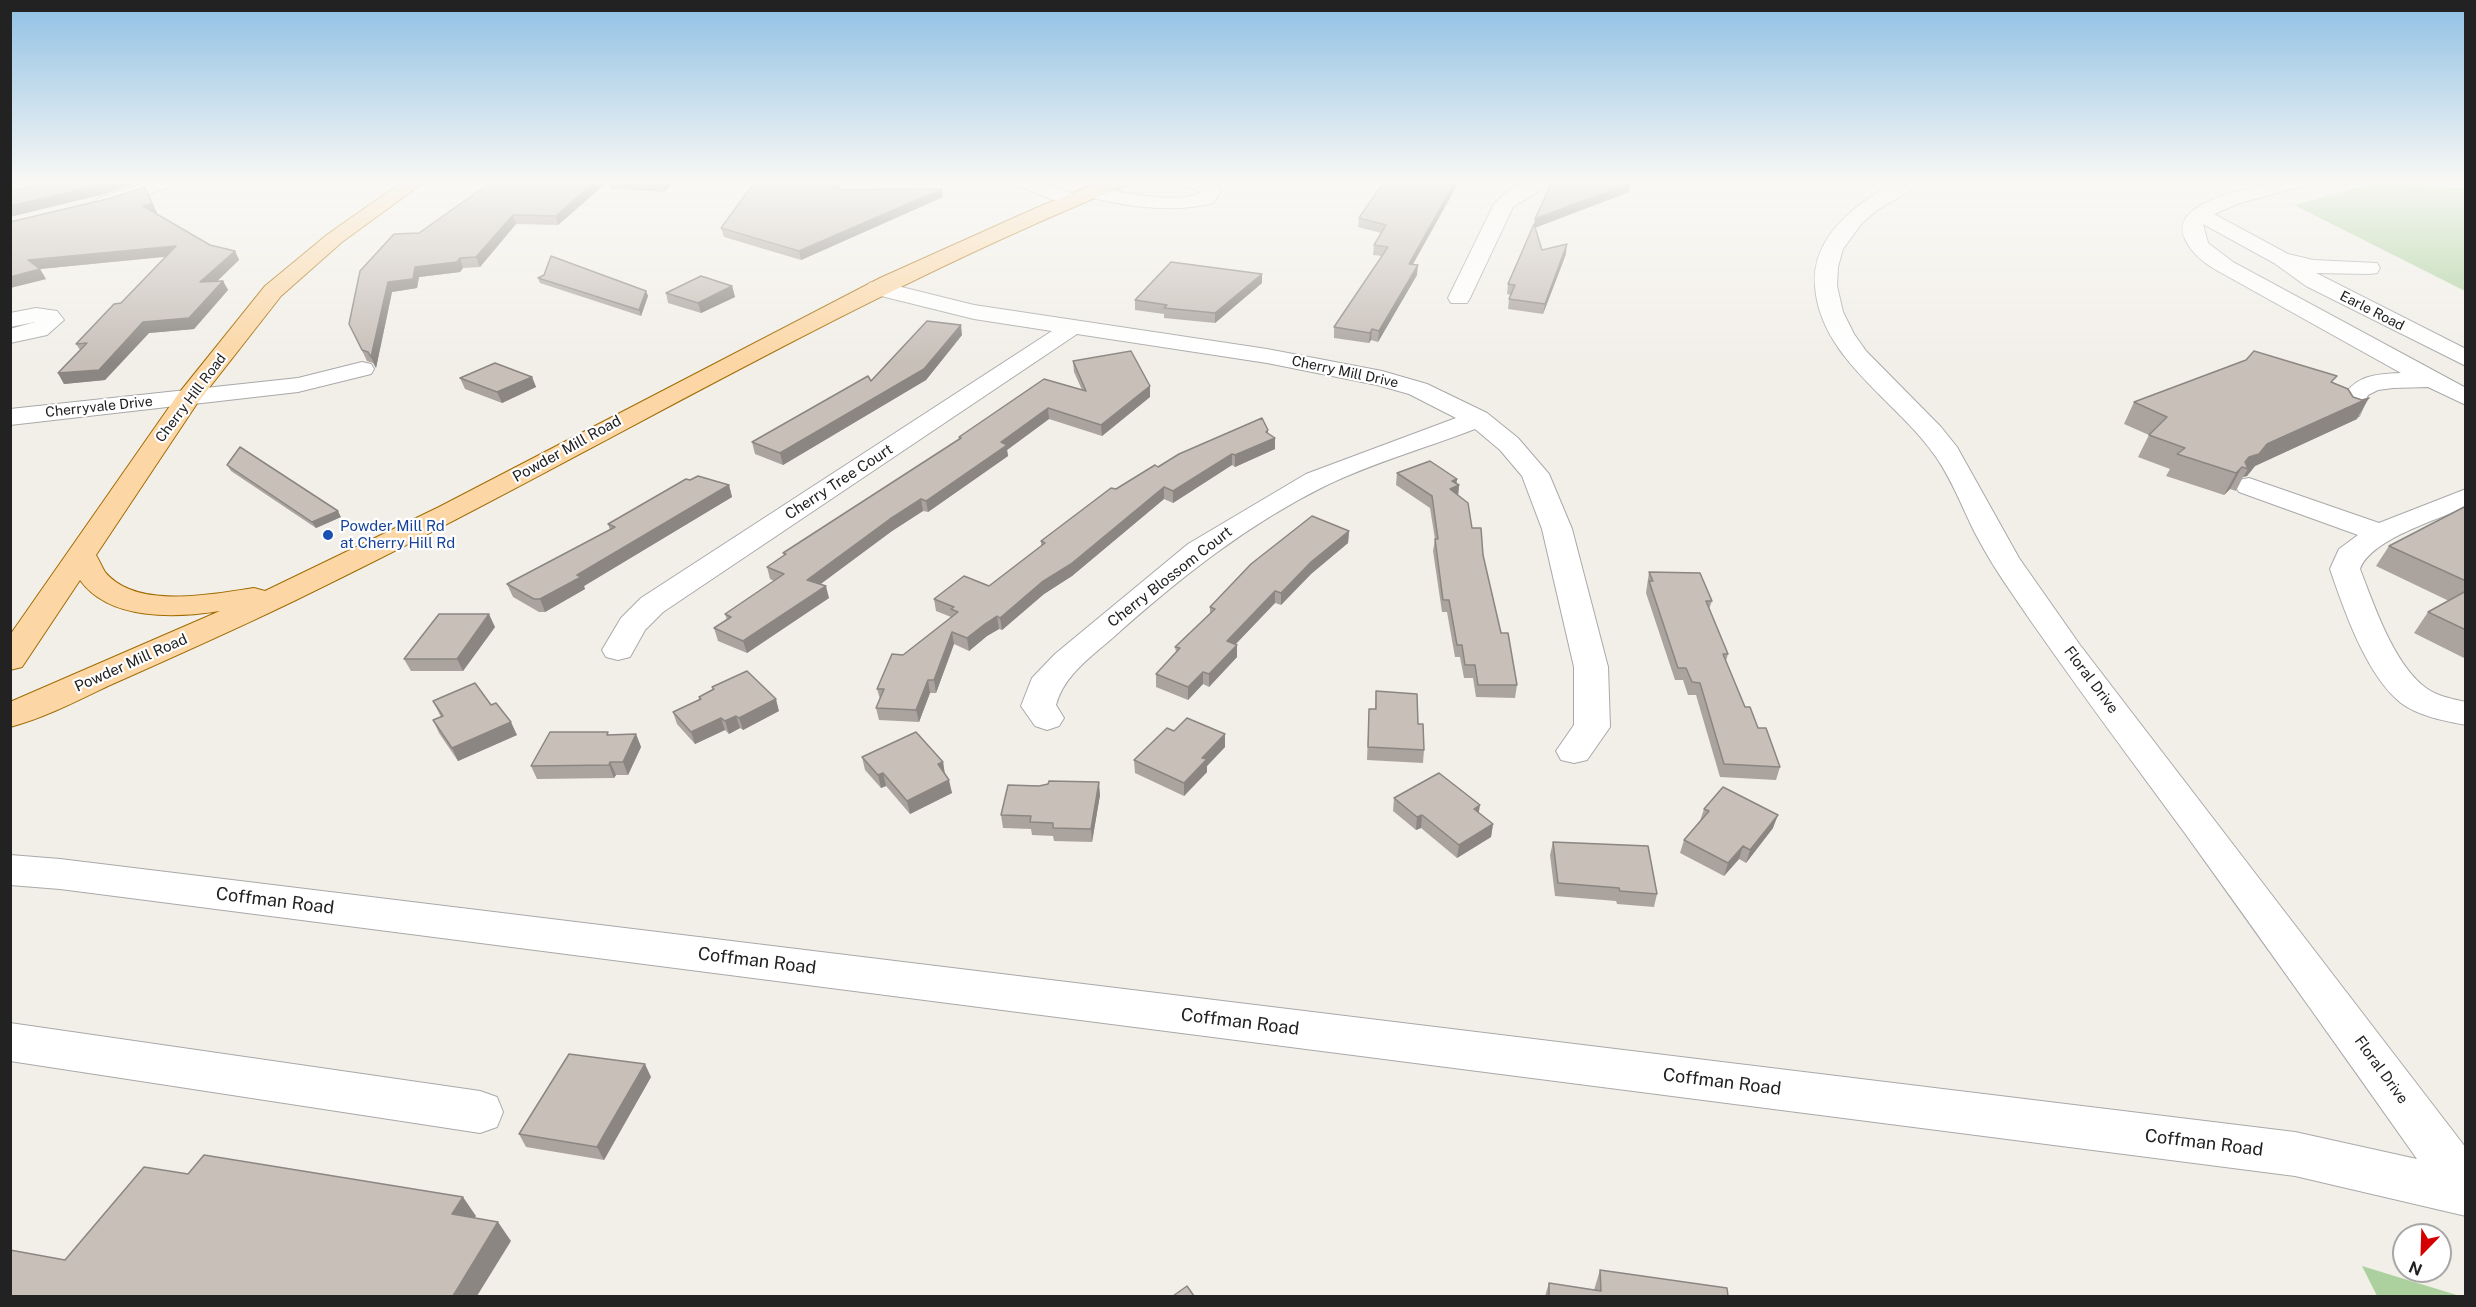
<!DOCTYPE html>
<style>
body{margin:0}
#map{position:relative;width:2476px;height:1307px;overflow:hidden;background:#f2efe9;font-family:"Public Sans",sans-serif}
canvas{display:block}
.frame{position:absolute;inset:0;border:12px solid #222;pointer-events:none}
.north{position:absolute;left:2392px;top:1223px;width:60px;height:60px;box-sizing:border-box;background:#fff;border:2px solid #a7a7a7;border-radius:50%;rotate:203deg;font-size:16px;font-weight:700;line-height:24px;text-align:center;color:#222}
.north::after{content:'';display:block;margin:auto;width:21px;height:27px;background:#d40000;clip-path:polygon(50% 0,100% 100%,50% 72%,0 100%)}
</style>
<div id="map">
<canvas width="2476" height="1307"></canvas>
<div class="frame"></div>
<div class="north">N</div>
</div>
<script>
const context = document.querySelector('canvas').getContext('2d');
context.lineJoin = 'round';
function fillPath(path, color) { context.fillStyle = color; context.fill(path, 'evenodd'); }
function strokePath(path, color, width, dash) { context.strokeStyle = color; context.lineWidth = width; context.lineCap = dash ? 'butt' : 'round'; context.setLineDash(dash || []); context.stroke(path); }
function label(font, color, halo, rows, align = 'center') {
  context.font = font + ' "Public Sans",sans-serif'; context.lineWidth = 4.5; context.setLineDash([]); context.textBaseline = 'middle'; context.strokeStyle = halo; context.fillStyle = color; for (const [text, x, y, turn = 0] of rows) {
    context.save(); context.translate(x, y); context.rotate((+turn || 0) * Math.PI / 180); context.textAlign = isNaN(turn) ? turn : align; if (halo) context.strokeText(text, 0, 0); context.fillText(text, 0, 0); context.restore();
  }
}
fillPath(new Path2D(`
 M2375,183L2465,188V291L2294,205Z
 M2362,1266L2460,1296H2377Z`), '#add19e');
const minor = new Path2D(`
 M152,180H181L179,184L112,206H98L95,202L98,198Z
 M1010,180H1037L1079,196L1082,200L1072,206L1065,204L1012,184Z
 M1177,180C1191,180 1212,177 1222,190L1213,203C1171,214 1126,206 1084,196L1081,192L1091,186C1117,191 1179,206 1201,192L1179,184Z
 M1532,180H1557L1513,207L1470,298L1467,303H1451L1448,298L1494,204L1506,192Z
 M1903,180H1929L1877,210L1862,223L1843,249L1838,267L1837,286L1843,312L1854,334L1866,351L1941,427L1957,447L2019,558L2080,645L2466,1148V1216L2295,1176L60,889L10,885V855L60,859L2295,1132L2417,1159C2340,1050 2262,940 2184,832C2126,753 2068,676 2013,595C1999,575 1986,554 1975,533C1962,507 1952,480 1936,457C1898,401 1820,359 1815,286C1811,235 1861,198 1903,180Z
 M2283,180H2313L2311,184L2240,203L2214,214L2288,254L2313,260L2377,263L2380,268L2377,273L2369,274L2316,273L2466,349V366L2306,286L2274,263L2203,224L2208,243L2233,262L2466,388V405L2428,387L2393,388L2378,390L2368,395L2359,416L2350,419L2341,416L2336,406C2353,377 2369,374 2401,373L2218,271C2204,263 2192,254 2185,239C2166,200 2259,187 2283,180Z
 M877,281L974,305L1267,349L1382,371L1427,384L1487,413L1518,438L1549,474L1572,529L1608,667L1610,727L1587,760L1574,763L1561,760L1556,751L1574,725V667L1542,529L1522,476L1500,450L1475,429C1426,448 1372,463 1325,486C1248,524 1181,577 1117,634C1094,655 1064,674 1056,705L1064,718L1059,726L1047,730L1035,726L1021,706L1032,678L1055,654L1188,544L1306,474L1456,418L1409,394L1377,385L1267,363L1077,334L663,612L645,630L630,657L618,660L606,657L602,650L621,618L641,598L1052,331L974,319L869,293L866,288L869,283Z
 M36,308L57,311L64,320L47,335L10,343V329L35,322L10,327V313Z
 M362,362L371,364L374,369L371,374L298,392L10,425V409L298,378Z
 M2249,478L2379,523L2466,489V507C2437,520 2371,539 2360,569C2374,605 2394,665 2426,688C2437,696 2452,699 2466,702V725C2445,721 2418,716 2401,703C2366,675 2344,610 2330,569L2339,549L2358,535L2239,492L2235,486L2239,480Z
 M10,1023L480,1091L497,1097L503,1112L497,1127L480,1133L10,1061Z`);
const major = new Path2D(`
 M405,180H427L342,242L281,296L198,402L96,555C99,560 102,567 105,572C136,610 212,594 254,588L265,591L439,507L880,278L1036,208L1104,180H1131L1129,184C840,301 576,465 296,600C234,630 171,658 108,686C77,701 44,718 10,727V702L220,611C176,618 109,621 80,580L22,667L10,670V635L179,393L265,286L328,234Z`);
strokePath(minor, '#a9a9a9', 2);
strokePath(major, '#a06b00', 2);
fillPath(minor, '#fff');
fillPath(major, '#fcd6a4');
fillPath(new Path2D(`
 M677,180L664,192L611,189L609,181Z
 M838,180H839L840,187L838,190L942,189L943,197L801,260L724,237L721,228Z
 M1460,180L1413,264L1417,275L1378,342L1371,340L1369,343L1334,338V327L1382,256L1373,255L1374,245L1381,233L1358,227L1359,218Z
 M605,184L558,225L516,224L480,267L463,268L460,272L419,277L417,288L392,292L376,368L373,363L367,361L349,324L419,233Z
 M145,187L157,213H155L210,245L235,251L239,260L217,281H223L228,290L194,329L149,333L105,380L64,384L58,373L80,350L76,344L121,303L165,257L40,269L46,279L10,288V222L111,198Z
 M1629,192L1535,228L1542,250L1566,254L1543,314L1508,309L1509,299L1511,295L1507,294L1508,284L1534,226L1535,219Z
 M544,275L646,291L648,296L641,316L540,283L538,278Z
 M1262,283L1215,323L1164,318V314L1135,310V300Z
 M732,286L735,297L701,313L668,303L666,293Z
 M962,335L926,380L783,465L755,454L752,442L871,381Z
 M1073,361L1150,386V397L1102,436L1049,419L1007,450L1008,456L928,512L923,511L892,531L820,584L829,598L747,653L718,641L714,628L727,620L725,614L774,581L770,579L767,567L784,555L783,553L959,439V437L1082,390L1074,372Z
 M532,377L536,387L502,403L465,389L460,378Z
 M2333,383L2357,419L2255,466L2247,476L2243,477L2236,491L2230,489L2224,495L2166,476L2170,469L2138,457L2149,435L2124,424L2134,402Z
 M1268,434L1275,438V449L1235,467L1232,465L1173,503L1164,499L1072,576L1044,594L1002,630L999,629L987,636L969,651L954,644L936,693H930L919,722L879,720L876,708L880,699L877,689L903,655L951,617L936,611L934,599L989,586L1041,546V541L1116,489L1158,467Z
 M227,465L341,517L316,528L231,471Z
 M1397,473L1457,479L1456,483L1459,485L1458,495L1483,555L1501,633L1517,685L1515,698L1476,697L1473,678H1464L1460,657H1455L1447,612H1442L1433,551L1435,539L1430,508L1396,485Z
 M690,480L729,485L732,497L584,586L585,589L545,612H539L513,597L507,584L610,530L608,524Z
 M2466,506V659L2414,633L2428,612L2449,601L2376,566L2389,546Z
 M1349,531L1348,543L1311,574L1281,605L1275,603L1236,644L1237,657L1209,687L1203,684L1188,700L1156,687V674L1176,652L1175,647L1210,613V607Z
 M1649,572L1712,601L1709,609L1728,654L1726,661L1745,707L1780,767L1776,780L1720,777L1696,695H1688L1683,680H1675L1646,593Z
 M495,627L463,671H411L404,659Z
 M712,687L779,711L743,730L740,728L729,734L725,730L695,744L677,724L673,712L699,699V697L713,690Z
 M1376,691L1418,724L1424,750L1423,763L1367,760L1369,709H1375Z
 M433,701L491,705L517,735L458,761L439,733L433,720L441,717Z
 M1174,731L1225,734V747L1207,766V772L1184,796L1135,773L1134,760Z
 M636,734L641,747L628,775H616L614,778L537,779L531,766L609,735Z
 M862,757L943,762L945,775L952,793L910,814L886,786L881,788L865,770Z
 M1048,784L1100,795L1092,842L1054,841L1053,836L1032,835L1031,829L1003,828L1001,815L1039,786Z
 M1394,798L1479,813L1493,824L1491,837L1457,858L1421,828L1416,830L1393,811Z
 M1704,809L1773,828L1746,863L1739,859L1724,876L1680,853L1684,840L1700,821Z
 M1553,842L1657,894L1654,907L1617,904L1616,901L1555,896L1550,855Z
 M651,1077L604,1160L526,1147L519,1134Z
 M1600,1270L1728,1296H1545L1549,1283L1594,1290Z`), '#aba49e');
fillPath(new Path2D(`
 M113,180H144L101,195L10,217V206Z
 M597,180H604L605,184L558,225L556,216Z
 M666,180H677L664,192L662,184Z
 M838,180H839L840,187L833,199L832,190Z
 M1456,180H1460L1408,273L1409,264Z
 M1631,183L1629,192L1534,228L1535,219Z
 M145,187L157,213L147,216L143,206Z
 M942,189L943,197L801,260L799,251Z
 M513,215L516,224L480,267L476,257Z
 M1567,244L1566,254L1543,314L1545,304Z
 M176,246L181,255L40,269L46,279L10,288V277L28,260Z
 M235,251L239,260L206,292L200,282Z
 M460,258L463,268L460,272L419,277L417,288L392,292L376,368L371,357L388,282L415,267Z
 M1418,265L1417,275L1378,342L1379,331Z
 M1262,274V283L1215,323V313Z
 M223,281L228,290L194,329L149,333L105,380L64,384L58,373L143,322Z
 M732,286L735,297L701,313L698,303Z
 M646,291L648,296L641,316L639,310Z
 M961,325L962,335L926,380L783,465L780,453Z
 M1372,329L1371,340L1369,343L1370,333Z
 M532,377L536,387L502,403L497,392Z
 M1150,386V397L1102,436L1101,425Z
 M2369,398L2357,419L2255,466L2247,476L2243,477L2248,469L2243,467L2249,457L2267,444Z
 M1048,408L1049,419L1007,450L1008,456L928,512L926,501L1001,442Z
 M1268,430V441L1275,438V449L1235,467V455Z
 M1232,454V465L1173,503V491Z
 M2242,467L2230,489L2224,495L2236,473Z
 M1457,479L1456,487L1459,485L1458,497L1449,501L1452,481Z
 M729,485L732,497L584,586L585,589L545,612L540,599L577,575Z
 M1164,487V499L1072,576L1044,594L1002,630L1000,618L1042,582Z
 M921,499L923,511L892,531L810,592L807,580L890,519Z
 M338,511L341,517L316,528L312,522Z
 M1349,531L1348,543L1311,574L1281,605V593L1311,562Z
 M826,586L829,598L747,653L743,641Z
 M1275,591V603L1227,653V641Z
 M489,614L495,627L463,671L457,659Z
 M997,616L999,629L987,636L969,651L967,638L985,624Z
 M952,632L954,644L936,693L934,680Z
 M1237,645V657L1209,687V674Z
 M1203,672V684L1188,700V687Z
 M928,680L930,693L919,722L916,710Z
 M776,699L779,711L743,730L739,718Z
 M736,716L740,728L729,734L725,721Z
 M721,718L725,730L695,744L691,732Z
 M511,722L517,735L458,761L452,748Z
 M636,734L641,747L628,775L623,762Z
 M1225,734V747L1207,766V772L1184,796V783L1202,758Z
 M610,762L616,775L614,778L609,765Z
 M943,762L945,775L938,764Z
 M883,773L886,786L881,788L878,775Z
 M949,780L952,793L910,814L907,801Z
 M1099,782L1100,795L1092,842L1091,829Z
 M1480,805L1478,818L1474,809Z
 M1422,815L1421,828L1416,830L1417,817Z
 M1778,815L1773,828L1746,863L1750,850Z
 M1493,824L1491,837L1457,858L1459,845Z
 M1743,846L1739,859L1724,876L1728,863Z
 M645,1064L651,1077L604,1160L597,1147Z
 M463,1197L476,1216L465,1233L452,1214Z
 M498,1222L511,1241L477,1296H453Z`), '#8b8681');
const building = new Path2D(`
 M59,180H113L97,186L10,206V191Z
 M494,180H597L556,216L513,215L476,257L460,258L457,262L415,267L413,279L388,282L371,357L368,352L362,350L349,324L360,271L394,234L419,233Z
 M610,180H666L662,184L609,181Z
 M756,180H838L832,190L942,189L799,251L721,228Z
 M1385,180H1456L1409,264L1418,265L1379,331L1372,329L1370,333L1334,327L1388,247L1374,245L1386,225L1359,218Z
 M1553,180H1624L1631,183L1535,219Z
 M145,187L152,203L143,206L210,245L235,251L200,282L223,281L189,318L143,322L99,370L58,373L87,343L76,344L114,304L121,303L176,246L28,260L40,269L10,277V222L111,198Z
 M1534,224L1542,250L1567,244L1545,304L1509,299L1515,285L1508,284Z
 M551,256L646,291L639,310L538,278L544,275Z
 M1171,262L1262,274L1215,313L1164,308L1167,305L1135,300Z
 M701,276L732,286L698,303L666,293Z
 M927,321L961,325L924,369L780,453L752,442L868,376L871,381Z
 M1131,351L1150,386L1101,425L1048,408L1001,442L1007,445L926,501L921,499L890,519L807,580L826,586L743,641L714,628L731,617L725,614L784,574L767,567L786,554L783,553L961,438L959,437L1044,379L1086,391L1073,361Z
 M2254,351L2337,376L2331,382L2348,389L2353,397L2362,400L2369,398L2267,444L2259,454L2249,457L2245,462L2248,469L2242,467L2236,473L2177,454L2185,448L2149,435L2167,417L2134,402L2246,360Z
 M495,363L532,377L497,392L460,378Z
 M1262,418L1268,430L1266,432L1275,438L1235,455L1232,454L1173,491L1164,487L1071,564L1042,582L1000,618L997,616L985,624L967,638L952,632L934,680H928L916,710L876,708L884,689H877L892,654L903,655L958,612L951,609L954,607L934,599L964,576L989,586L1045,543L1041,541L1111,488L1116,489L1155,465L1158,467L1179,454Z
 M240,447L338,511L312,522L227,465Z
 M1430,461L1457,479L1452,481L1459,485L1450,489L1468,503L1472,528H1481L1483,555L1501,633H1508L1517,685H1478L1475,665H1465L1462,645H1457L1449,600H1443L1435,539H1438L1432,496L1397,473Z
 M698,476L729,485L577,575L581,577L540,599H534L507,584L615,527L608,524L686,479L690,480Z
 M2466,506V581L2389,546Z
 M1312,516L1349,531L1311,562L1281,593L1275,591L1227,641L1237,645L1209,674L1203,672L1188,687L1156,674L1180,648L1175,647L1215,609L1210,607L1251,564Z
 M1649,572L1700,573L1712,601H1706L1728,654H1723L1745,707H1750L1758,728H1766L1780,767L1724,764L1700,683L1692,682L1686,668H1678L1649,581H1653Z
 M2466,591V630L2428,612Z
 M439,614H489L457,659H404Z
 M747,671L776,699L739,718L736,716L725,721L721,718L691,732L673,712L701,699L699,697L714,689L712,687Z
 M475,683L491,705L496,703L511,722L452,748L433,720L443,716L433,701Z
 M1376,691L1417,694L1418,724H1423L1424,750L1368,747L1369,709H1376Z
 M1187,718L1225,734L1202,758L1207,759L1184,783L1134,760L1167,728L1174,731Z
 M550,732H608L607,735L636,734L623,762H610L609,765L531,766Z
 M916,732L943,762L938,764L949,780L907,801L883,773L878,775L862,757Z
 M1439,773L1480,805L1474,809L1493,824L1459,845L1422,815L1417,817L1394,798Z
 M1049,781L1099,782L1091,829L1053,828V823L1030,822L1031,816L1001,815L1008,785L1039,786L1048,784Z
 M1723,787L1778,815L1750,850L1743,846L1728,863L1684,840L1709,811L1704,809Z
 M1553,842L1648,846L1657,894L1620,891L1619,888L1558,883Z
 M569,1054L645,1064L597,1147L519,1134Z
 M204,1155L463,1197L452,1214L498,1222L453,1296H10V1250L65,1260L144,1167L188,1174Z
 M1600,1270L1727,1288L1728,1296H1549V1283L1601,1291Z
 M1187,1286L1194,1296H1173Z`);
fillPath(building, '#c7bfb8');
strokePath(building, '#8b8681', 1.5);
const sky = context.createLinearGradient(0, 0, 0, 363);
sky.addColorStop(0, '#8fc0e4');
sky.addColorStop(0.5, '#f9f8f5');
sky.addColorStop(1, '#f9f8f500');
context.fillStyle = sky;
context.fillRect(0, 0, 2476, 363);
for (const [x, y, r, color] of [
 [328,535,6,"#1a4fb4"]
]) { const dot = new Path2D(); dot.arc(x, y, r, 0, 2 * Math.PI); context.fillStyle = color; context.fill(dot); strokePath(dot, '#fff', 2); }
label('14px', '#222', '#fff', [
 ["Earle Road",2372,311,27],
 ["Cherry Mill Drive",1345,372,12],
 ["Cherry Hill Road",191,398,-53],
 ["Cherryvale Drive",99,407,-6]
]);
label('15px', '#222', '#fff', [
 ["Powder Mill Road",567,449,-29],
 ["Cherry Tree Court",839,482,-33],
 ["Cherry Blossom Court",1170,577,-38],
 ["Powder Mill Road",131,663,-24],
 ["Floral Drive",2091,680,53],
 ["Floral Drive",2381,1070,54]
]);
label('15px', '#164399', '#fff', [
 ["Powder Mill Rd",340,526],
 ["at Cherry Hill Rd",340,543]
], 'left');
label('18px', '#222', '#fff', [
 ["Coffman Road",275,901,7],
 ["Coffman Road",757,961,7],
 ["Coffman Road",1240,1022,7],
 ["Coffman Road",1722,1082,7],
 ["Coffman Road",2204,1143,7]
]);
</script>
